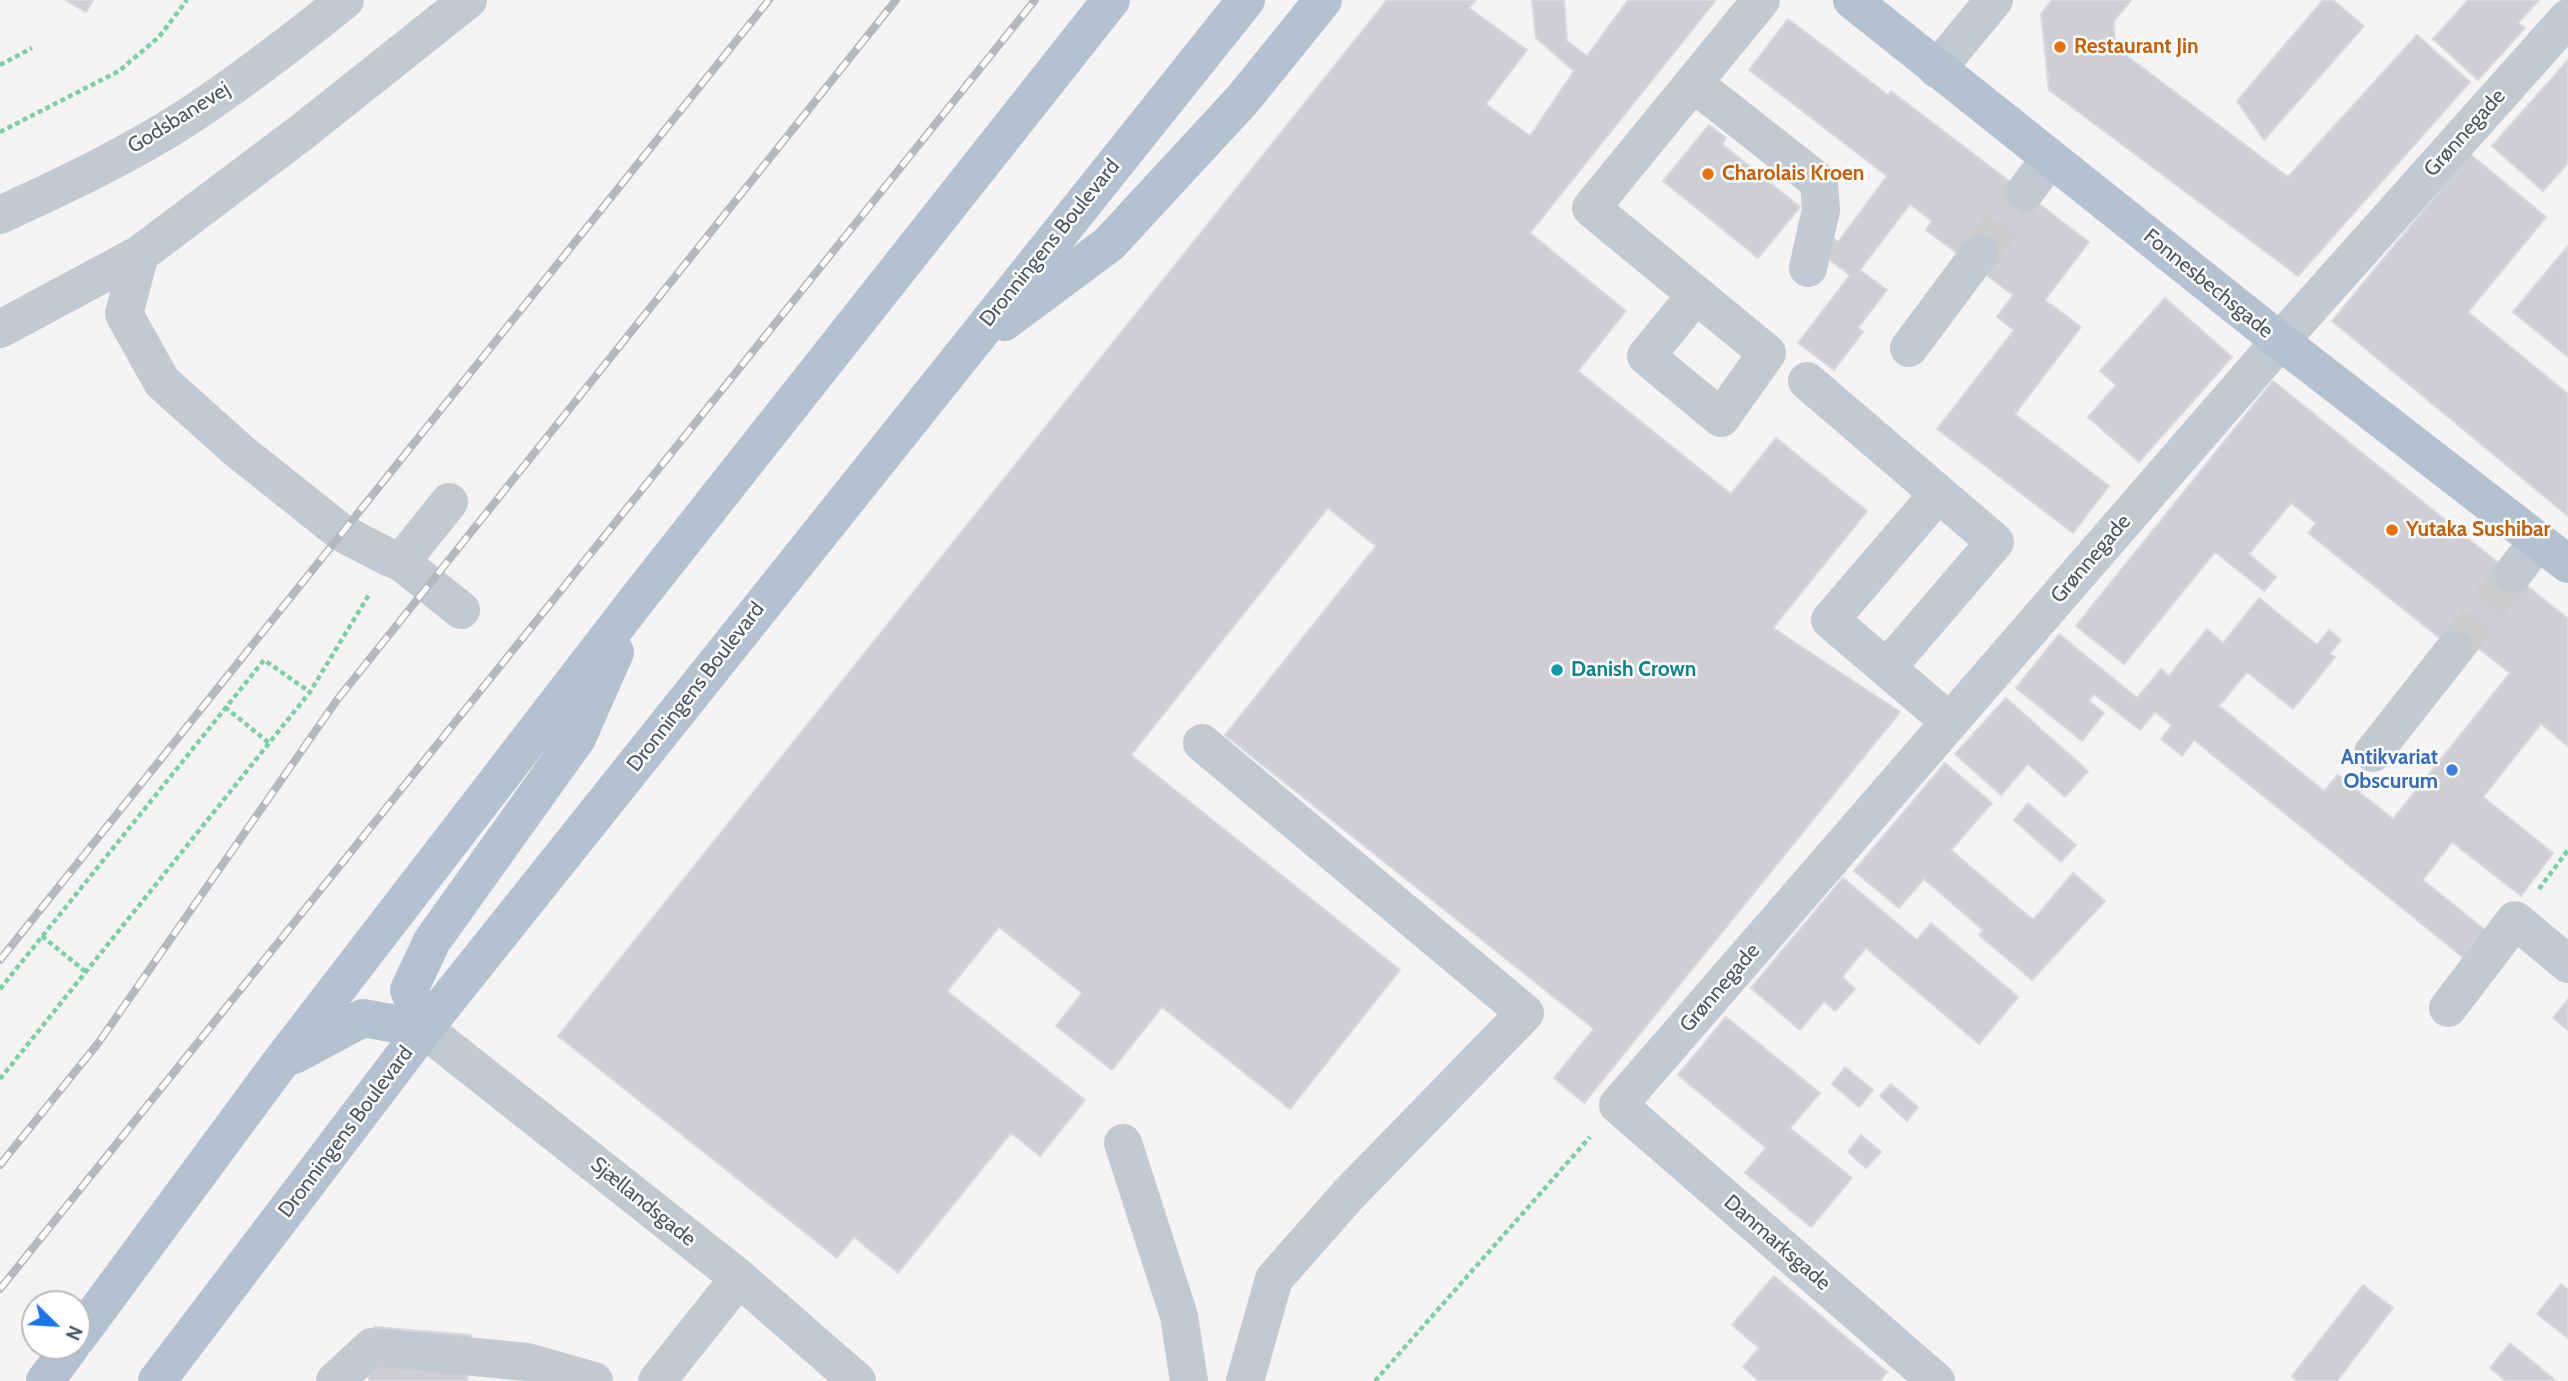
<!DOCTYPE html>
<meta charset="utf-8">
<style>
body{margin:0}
#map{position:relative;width:2568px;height:1381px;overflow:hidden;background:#f5f3f3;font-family:Cabin,sans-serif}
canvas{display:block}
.north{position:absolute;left:21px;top:1290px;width:70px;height:70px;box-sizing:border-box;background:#fff;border:2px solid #b7bbc0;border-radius:50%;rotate:114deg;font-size:19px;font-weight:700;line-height:28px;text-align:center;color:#4a5661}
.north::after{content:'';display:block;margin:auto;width:24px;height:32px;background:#1a73e8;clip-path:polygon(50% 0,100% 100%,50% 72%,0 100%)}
</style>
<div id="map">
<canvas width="2568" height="1381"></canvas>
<div class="north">N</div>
</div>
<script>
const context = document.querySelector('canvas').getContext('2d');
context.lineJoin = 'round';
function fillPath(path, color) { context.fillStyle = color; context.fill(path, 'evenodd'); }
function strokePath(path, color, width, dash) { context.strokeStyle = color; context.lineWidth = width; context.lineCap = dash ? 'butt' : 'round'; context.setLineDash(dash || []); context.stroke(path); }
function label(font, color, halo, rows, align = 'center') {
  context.font = font + ' Cabin,sans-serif'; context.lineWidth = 5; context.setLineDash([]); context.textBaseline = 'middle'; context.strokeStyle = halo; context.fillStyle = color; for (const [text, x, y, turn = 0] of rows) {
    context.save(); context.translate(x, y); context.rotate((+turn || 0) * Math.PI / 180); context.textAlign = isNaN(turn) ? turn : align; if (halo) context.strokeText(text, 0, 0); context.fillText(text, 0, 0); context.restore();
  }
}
const building = new Path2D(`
 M65,0H93L86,12Z
 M1387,0H1476L1469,8L1527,50L1486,104L1530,136L1574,71L1536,38L1532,0H1564L1567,41L1587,56L1628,0H1716L1530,233L1626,311L1578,371L1731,494L1776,438L1867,511L1773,628L1900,712L1584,1103L1554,1078L1594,1029L1225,735L1376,546L1328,508L1131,755L1400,970L1290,1109L1162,1007L1112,1070L1056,1026L1082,993L999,927L947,991L1085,1100L1040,1156L1011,1133L898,1273L854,1237L837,1258L558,1036Z
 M2052,0H2131L2114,21L2115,47L2288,177L2417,35L2470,82L2298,276L2049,90L2041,14Z
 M2323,0H2333L2364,26L2264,140L2237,101Z
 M2468,0H2539L2518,23L2525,28L2478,80L2433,39Z
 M1788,19L1888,95L1891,91L2089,242L2045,300L2081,327L2015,414L2109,486L2073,533L1937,429L2014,330L1997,317L2013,295L1926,230L1932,221L1910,204L1860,270L1887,290L1858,328L1863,332L1834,370L1798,343L1850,275L1818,251L1830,235L1838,242L1887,176L1749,70Z
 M2568,60V163L2543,191L2492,146Z
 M1709,125L1726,138L1722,144L1800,207L1758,258L1663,181Z
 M2470,154L2546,217L2468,312L2568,394V516L2332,321Z
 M2568,246V357L2513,312Z
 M2165,298L2232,357L2139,462L2088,417L2116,385L2100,371Z
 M2273,381L2568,619V746L2541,724L2483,797L2553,853L2521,896L2452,842L2423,880L2491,935L2470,963L2194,740L2182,756L2161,739L2172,725L2155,712L2140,730L2094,694L2089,701L2104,713L2082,741L2016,688L2059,634L2137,698L2161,669L2169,676L2207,629L2223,643L2259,598L2317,645L2329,630L2341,640L2330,654L2335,657L2293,709L2247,672L2219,706L2324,791L2338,775L2393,819L2510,673L2472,643L2462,656L2308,533L2316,523L2291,503L2249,554L2276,577L2264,591L2215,552L2124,664L2076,626Z
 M2006,698L2088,771L2065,797L2028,764L2001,795L1955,754Z
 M1945,763L1992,803L1951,850L2033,920L2073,873L2105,901L2032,980L1979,935L1983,930L1924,879L1899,908L1854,871Z
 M2028,803L2076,845L2061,862L2014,820Z
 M1843,878L1917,940L1931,923L2018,997L1979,1044L1866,948L1842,977L1855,989L1835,1011L1824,1001L1800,1030L1751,988Z
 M2568,999V1030L2553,1018Z
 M1726,1017L1820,1093L1790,1128L1852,1178L1811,1227L1745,1173L1766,1148L1678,1075Z
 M1845,1067L1873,1090L1859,1107L1832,1084Z
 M1891,1084L1918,1107L1907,1121L1880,1096Z
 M1861,1135L1881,1152L1866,1168L1848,1152Z
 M1774,1276L1887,1372L1880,1381H1759L1743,1367L1759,1348L1732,1325Z
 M2561,1284L2568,1290V1338L2537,1314Z
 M2363,1285L2393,1308L2337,1381H2298L2292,1376Z
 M374,1327L471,1335L467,1381H369Z
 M2510,1343L2556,1381H2506L2490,1368Z`);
fillPath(building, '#cdcfd5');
strokePath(building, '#d7d9de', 2);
strokePath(new Path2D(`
 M1979,254L2025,192
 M2454,650L2513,574`), '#caccce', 38, [38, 19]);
strokePath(new Path2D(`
 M0,65L32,48
 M0,132L119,71L159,37L187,0
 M225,707L269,743
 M2539,889L2568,850
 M42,936L86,972
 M0,989L264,660L310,692
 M0,1079L310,692L370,593
 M1375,1381L1590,1137`), '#7ad0a6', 4.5, [5, 3.5]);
strokePath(new Path2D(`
 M1937,69L1994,0
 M1693,83L1819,182L1821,210L1808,268
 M2025,192L2050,158
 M0,215C63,186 127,156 186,118C241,82 294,41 345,0
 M1696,295L1646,356L1721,418L1767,353L1591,208L1761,0
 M0,329L140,254
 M1909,348L1979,254
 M1807,381L1995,542L1887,668
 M1938,494L1830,620L1950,722
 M401,562L449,502
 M2513,574L2538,541
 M461,610L401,562L390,558L342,533L239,451L162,382L124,314L140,254L302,132L468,0
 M1202,743L1525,1013L1348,1195L1274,1279L1245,1381
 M2373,753L2454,650
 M2448,1008L2515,920L2568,964
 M424,1029L739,1278L857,1381
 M1123,1143L1179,1316L1189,1381
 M335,1381L372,1347L527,1362L594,1381
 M657,1381L739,1278
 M1936,1381L1618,1105L2280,341L2568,18`), '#c1cad2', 38);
strokePath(new Path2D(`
 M1852,0L2280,341L2568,564
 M1004,322L1109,244L1243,99L1323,0
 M424,1029L409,990L432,941L577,738L615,652
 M294,1055L363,1018L424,1029
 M77,1338L280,1063L639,597L1111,0
 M45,1381L71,1346
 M157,1381L424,1029L1246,0`), '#b3c2d1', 38);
const rail = new Path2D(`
 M0,960L769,0
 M0,1165L99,1042L337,700L896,0
 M0,1289L1035,0`);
strokePath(rail, '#b5b8bd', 8);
strokePath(rail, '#fff', 5, [16]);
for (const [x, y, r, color] of [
 [2060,47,7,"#e8710a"],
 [1708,174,7,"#e8710a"],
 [2392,530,7,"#e8710a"],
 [1557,670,7,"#0f9aa8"],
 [2452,770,7,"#3f7fe0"]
]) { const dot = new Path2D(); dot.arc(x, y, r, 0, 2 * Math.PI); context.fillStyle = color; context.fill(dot); strokePath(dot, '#fff', 2.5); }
label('bold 21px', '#c56008', '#fff', [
 ["Restaurant Jin",2074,47],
 ["Charolais Kroen",1722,174],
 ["Yutaka Sushibar",2406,530]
], 'left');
label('21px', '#4a5661', '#fff', [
 ["Godsbanevej",179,118,-32],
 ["Grønnegade",2465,133,-48],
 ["Dronningens Boulevard",1050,243,-51],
 ["Fonnesbechsgade",2208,284,39],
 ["Grønnegade",2091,559,-49],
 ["Dronningens Boulevard",696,687,-52],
 ["Grønnegade",1720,988,-49],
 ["Dronningens Boulevard",346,1132,-53],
 ["Sjællandsgade",643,1202,39],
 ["Danmarksgade",1777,1243,41]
]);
label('bold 21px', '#0d838f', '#fff', [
 ["Danish Crown",1571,670]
], 'left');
label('bold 21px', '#366cbe', '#fff', [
 ["Antikvariat",2438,758],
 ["Obscurum",2438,782]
], 'right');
</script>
